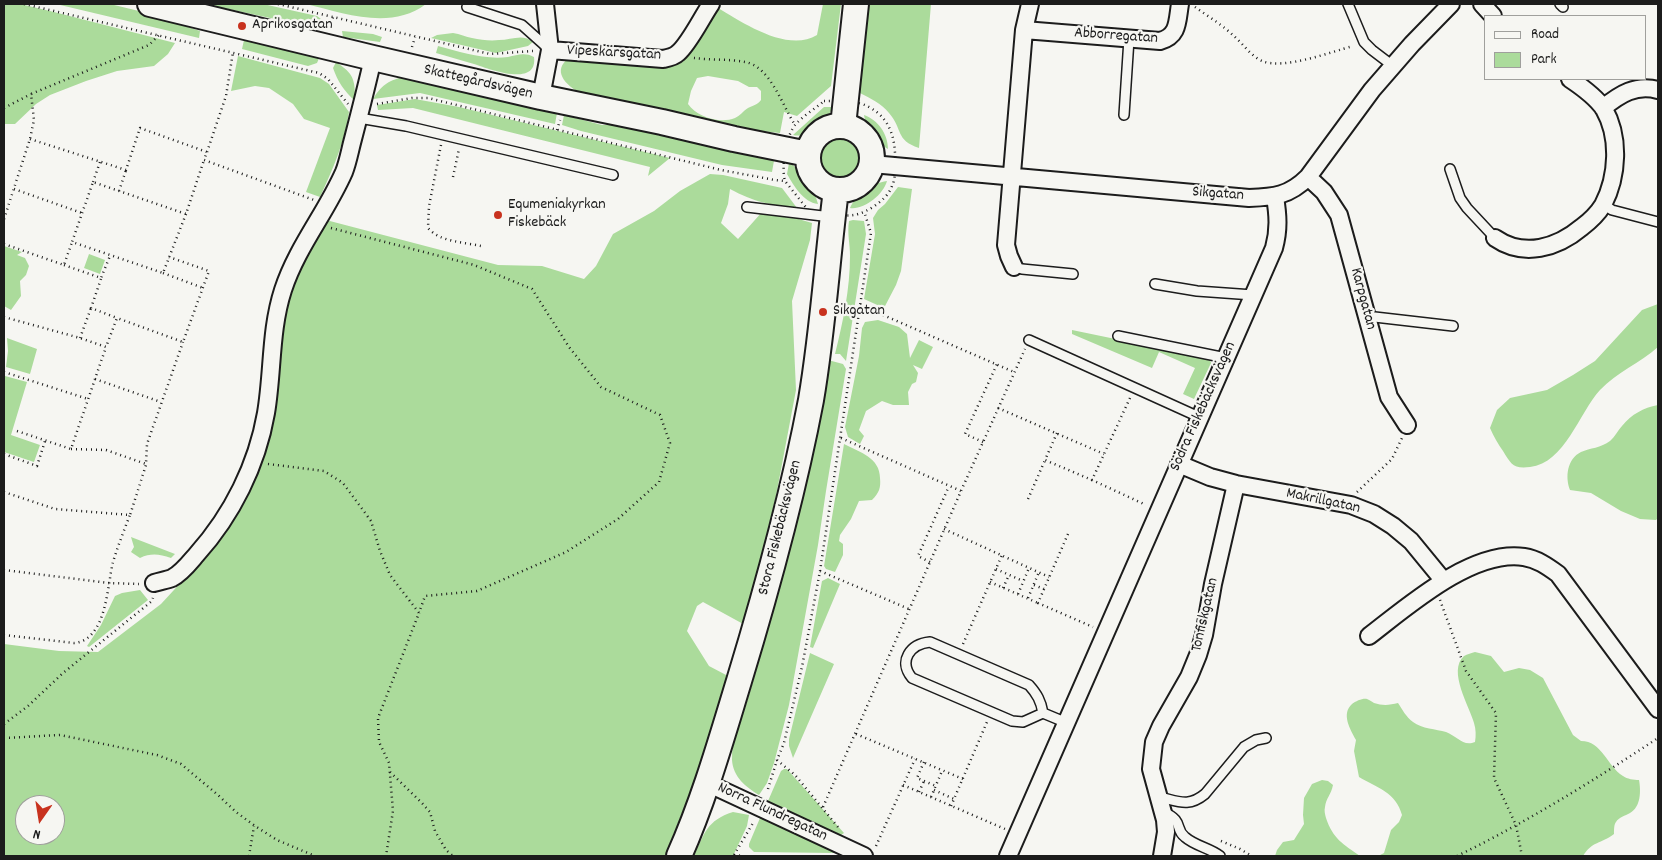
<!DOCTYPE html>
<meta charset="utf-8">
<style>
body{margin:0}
#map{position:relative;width:1662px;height:860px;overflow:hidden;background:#f6f6f2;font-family:Dekko,sans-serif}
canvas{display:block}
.frame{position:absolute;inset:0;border:5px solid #1c1c1c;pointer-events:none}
.legend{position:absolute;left:1484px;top:15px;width:162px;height:65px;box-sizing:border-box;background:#f6f6f2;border:1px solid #9f9f9c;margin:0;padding:6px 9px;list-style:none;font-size:15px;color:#1c1c1c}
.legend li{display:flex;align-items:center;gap:10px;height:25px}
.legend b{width:25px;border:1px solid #9f9f9c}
.north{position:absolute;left:15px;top:795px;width:50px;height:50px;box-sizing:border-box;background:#f6f6f2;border:1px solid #9f9f9c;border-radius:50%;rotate:193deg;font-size:14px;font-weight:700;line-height:20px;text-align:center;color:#1c1c1c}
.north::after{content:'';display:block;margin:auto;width:18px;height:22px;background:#c8321e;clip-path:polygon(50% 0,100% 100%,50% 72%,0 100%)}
</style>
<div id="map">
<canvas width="1662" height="860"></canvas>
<div class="frame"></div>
<ul class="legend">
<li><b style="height:6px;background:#f6f6f2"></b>Road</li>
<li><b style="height:14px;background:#abdb9b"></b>Park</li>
</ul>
<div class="north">N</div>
</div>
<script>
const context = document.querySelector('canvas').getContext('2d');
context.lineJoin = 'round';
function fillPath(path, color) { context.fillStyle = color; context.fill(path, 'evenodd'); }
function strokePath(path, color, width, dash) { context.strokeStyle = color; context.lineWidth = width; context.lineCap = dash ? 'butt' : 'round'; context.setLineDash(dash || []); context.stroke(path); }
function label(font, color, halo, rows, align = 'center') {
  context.font = font + ' Dekko,sans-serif'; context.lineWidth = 4.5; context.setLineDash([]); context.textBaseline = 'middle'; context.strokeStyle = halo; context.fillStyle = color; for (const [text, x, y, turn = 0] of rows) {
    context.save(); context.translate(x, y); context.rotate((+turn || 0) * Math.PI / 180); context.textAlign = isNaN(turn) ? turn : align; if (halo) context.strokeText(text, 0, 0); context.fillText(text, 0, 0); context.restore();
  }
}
fillPath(new Path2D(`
 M4,4H20L50,11L175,43L168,54L154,66L117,71L86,81L50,95L36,104L15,124H4Z
 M56,4H110L143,12L200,31L199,38Z
 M205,4H263L317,16C323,20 326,23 326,30Z
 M306,4H426C390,31 344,13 306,4Z
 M823,4H841L831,86L797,116L784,112L780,133L731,128L578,92C562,82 552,68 572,56L674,65L681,63L685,59L718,8C743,23 788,53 817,35ZM708,76L738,81L749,87H757L761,91V100C757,105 754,105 748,108C743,111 740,116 735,118C720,124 697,117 688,104L691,91L697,78Z
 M867,4H931L919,148C895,140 903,129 889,113C882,104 870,98 860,93Z
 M342,31L373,34L382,37L380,42L343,37Z
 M453,33C460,34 466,37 472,38C481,40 491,41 499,40C511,40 523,33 533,42L528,46L496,53L431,38L437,35Z
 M244,40L320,56L317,63L308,66L242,49Z
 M438,46C461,52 484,60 508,57C517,55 525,52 534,57C538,88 489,69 474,64C461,60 449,57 436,53Z
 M238,56L320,78L329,84L349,112C345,141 333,169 320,197L306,192L330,128L304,119L293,104L269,88L255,86L231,91Z
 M336,62C354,74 355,79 355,101C344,91 338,82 333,68Z
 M403,77L557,113L555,124L420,93L373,99C381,86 387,81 403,77Z
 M415,99L459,107L670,158L648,176L650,167L413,108L378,110L377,105Z
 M824,107H833C827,121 809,139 793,135Z
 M564,115L602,125H651L775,155L772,172L722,165L581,131L562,125Z
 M864,115C878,120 888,134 888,149C877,143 866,128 864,115Z
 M818 158a22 22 0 1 1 44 0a22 22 0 1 1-44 0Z
 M789,163L793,165L813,188L818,204C803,202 794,186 787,174Z
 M710,174L723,175L782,188L797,208C770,205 754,202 730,189L728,204L721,223L738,239L762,212L785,215L812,223L810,240L792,301L796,390L776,496L745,625L703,602L697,606L687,631L709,666L728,676L693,785L665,856H4V644L59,651L98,652L161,604L209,552L237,511L259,472L271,423L283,326L293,286L326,220L498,265L542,266L584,279L596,266L613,234L654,211L680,191ZM25,805H55V835H25Z
 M887,181C883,195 864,210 850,208C856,194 872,183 887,181Z
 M898,187L912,189L901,271L896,285L884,308L864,299L875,234L873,218L878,210L885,204Z
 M853,220L864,221L866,234L846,361L840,354H835C843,322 850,289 850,256C850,244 847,233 849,221Z
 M4,246L22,252L17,255L25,258L29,266L26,275L20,281L21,296L11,310L4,306Z
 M89,254L105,260L100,274L84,268Z
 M1658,304V347C1640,363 1617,372 1600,390C1579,413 1565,463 1530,467C1513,469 1511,464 1503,451C1498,444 1494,437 1490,428L1497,410L1510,398L1547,390L1573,375L1595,361L1642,310Z
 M878,320L899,327L907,334L910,358L919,340L933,347L922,369L913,365L918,373L916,382L912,384L908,392L909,405H893L882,401L866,411L859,430L864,436L860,444L848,437L845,427L859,356L862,328L865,322Z
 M1072,330L1207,358L1210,360L1211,363L1194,399L1183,394L1195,368L1159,352L1152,368L1072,334Z
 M7,338L37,349L30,374L6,367L8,351Z
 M828,360L843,364L846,369L826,491L818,545L789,705L774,763L767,783L759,795C746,787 733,777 732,760C731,739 743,718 748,698C756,674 761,649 768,624C791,537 808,448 828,360Z
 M5,376L27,382L11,435L40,445L34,462L4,452Z
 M1658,405V518L1656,520L1640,519L1621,511L1591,493L1570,490C1565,477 1567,459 1581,452C1590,448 1601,448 1610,441C1615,437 1618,430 1622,426C1632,414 1643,408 1658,405Z
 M844,444C860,452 880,458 880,478C881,488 879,493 872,500L859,501L851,519L840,535L839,541L843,544V555L835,572L826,569L824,566Z
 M131,537L175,554L171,558C159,554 151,553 140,558L131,552L134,547Z
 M828,578L840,584L813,648L810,647L822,581Z
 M140,590L148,600L89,647L87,646L101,625L115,596L122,593Z
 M1475,652L1491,656L1504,672L1519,668L1530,670L1543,678L1573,735L1581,741C1602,741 1607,766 1623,776C1627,779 1634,780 1639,780C1641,791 1641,807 1630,813C1625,816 1619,817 1616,822C1614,824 1614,830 1614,834C1601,844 1592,841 1583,856H1378L1384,853L1391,830L1399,822L1402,815C1396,792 1377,788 1359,777L1354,751L1356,740C1350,729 1341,714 1352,704C1356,701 1363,698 1367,699C1370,700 1372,702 1374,703C1383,706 1390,705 1398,703C1402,709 1406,717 1413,722C1422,729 1436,729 1446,732C1457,736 1463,747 1475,742C1476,736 1476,729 1474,723C1470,707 1447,671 1464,656C1467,654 1472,653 1475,652Z
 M810,653L834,664L793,758L789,746V739Z
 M784,769H787L844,833L841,835L768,801L781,771Z
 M1322,780L1328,781L1333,785C1331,795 1326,798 1325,807C1324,811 1325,814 1326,818C1333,839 1343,844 1360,856H1275L1277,850L1283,842L1294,840L1304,824L1303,815L1304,798L1312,784Z
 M733,812L749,815L747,826L733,856H694C704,834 707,820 733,812Z
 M760,818L822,842L836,853L754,852L749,847V844Z`), '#abdb9b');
const lane = new Path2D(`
 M1348,4L1364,42L1372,50L1393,66
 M1560,4L1563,7
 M467,7L522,25L550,50
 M1124,115L1129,39
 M359,118L406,126L613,175
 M1450,169L1460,198L1467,208L1495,238
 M1603,204L1612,210L1658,222
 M747,207L831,217
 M1014,267L1022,269L1073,274
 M1155,284L1197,291L1253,295
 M1366,316L1453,326
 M1118,336L1226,358
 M1029,340L1199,417
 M1043,713L1023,722L1012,721L912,678C898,661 910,644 930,642L1029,685C1037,694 1041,701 1043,713L1067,723
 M1159,797C1178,801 1188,808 1205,794L1244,747L1256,740L1266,738
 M1163,812C1185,821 1174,829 1185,837C1195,846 1210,848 1220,856`);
const street = new Path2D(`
 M1482,4L1493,16
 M1024,30L1160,41C1179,36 1177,21 1180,4
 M550,50L663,59C668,58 674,57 678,53C689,44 702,17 711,4
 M541,97L550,50L545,4
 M1603,108C1620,94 1636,84 1658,90
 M872,164L1249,198C1274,197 1289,196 1308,177L1372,90L1412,44L1451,4
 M1308,177L1324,192L1339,215L1389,397L1407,425
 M1495,238C1524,258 1557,248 1582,227C1590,221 1598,213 1603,205C1618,176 1620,137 1604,109C1596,97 1582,87 1570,79
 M1014,267L1009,256L1006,245L1024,30L1030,4
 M1179,464L1210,477L1236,484L1351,505L1374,514L1393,526L1411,541L1443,580
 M154,583C160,581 167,580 172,578C182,573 190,562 197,554C232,515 257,465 266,413C273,372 270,330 283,290C297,247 326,213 344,172C348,162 350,150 353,139C360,112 367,85 373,58
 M1369,636C1407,607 1472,549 1524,557C1537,559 1547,566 1558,574L1658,709
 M707,783L864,856
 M1008,856L1274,248C1279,230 1278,215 1275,197
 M1162,856L1166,832L1165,820L1151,769L1154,742L1161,726L1189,677L1198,655L1204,635L1213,584L1236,484`);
const secondary = new Path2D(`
 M150,4L373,58L541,97L662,122L734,139L808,154
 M808 158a32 32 0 1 1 64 0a32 32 0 1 1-64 0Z
 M843,126L856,4
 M679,856C704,800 721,740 739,681C767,589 793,495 811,400C823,330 827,260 836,190`);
strokePath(lane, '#1c1c1c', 12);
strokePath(street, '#1c1c1c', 20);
strokePath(secondary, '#1c1c1c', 28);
strokePath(new Path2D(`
 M24,4L319,73L328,79L348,104
 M278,4L490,54L533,51
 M1195,7C1209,17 1224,26 1236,38C1244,45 1251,56 1262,61C1283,70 1331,52 1353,46
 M330,28L333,17
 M412,47L415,37
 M694,58C710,60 730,59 745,62C770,66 782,105 795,125
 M824,101C838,101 857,100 869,107C893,120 896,143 895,167C895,173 895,180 892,186C888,199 867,213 854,215C840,217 822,212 808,210L785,181C781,168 786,134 796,124C804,115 815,109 824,101Z
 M377,104L412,98H428L721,170L775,180L785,181
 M4,108L31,94
 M557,130L560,120
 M30,139L126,170L140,128L207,152L204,160L314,200
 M441,145L429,206L428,228C440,242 463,242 481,246
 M207,152L226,96L233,52
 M453,177L459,149
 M93,182L100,162
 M14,189L82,213
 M119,191L126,170
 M186,214L163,273L72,242L93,182L186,214L204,160
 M4,219L30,139L34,120L31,94L149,45L159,35
 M331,228L474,265L532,289L569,347L601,387L660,415L670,443L659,482L618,519L566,552L477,591L425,596L419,613
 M4,244L64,265L72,242
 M64,265L101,278L110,256
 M163,273L203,288
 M101,279L91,308L117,318
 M860,305L1014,372
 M4,317L80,338L106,347L117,318L183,342L209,271L169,257
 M80,338L91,308
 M4,372L88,399
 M95,379L161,402
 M1130,398L1092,480L1146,505
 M998,408L1104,454
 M17,431L71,449L106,347
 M1057,433L1045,460L1092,480
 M841,438L961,491
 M983,442L965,434L997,364
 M71,449L106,450L146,464L147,444L183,342
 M4,454L37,466L45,441
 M268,464L324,471L343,483L371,521L380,551L390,575L419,613L378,718L379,742L389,763L393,811L386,856
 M4,492L55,509L130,515L146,465
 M1357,492L1392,459L1402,438
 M1028,499L1045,460
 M944,529L1049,577
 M1068,534L1038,603L1093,627
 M930,562L918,556L949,486
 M996,569L1023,581
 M4,570L109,583L139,584
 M820,571L909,609
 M990,582L1038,603
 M1034,585L1044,589
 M1003,588L1009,575
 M1018,594L1029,568
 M1028,598L1039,572
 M1440,600L1466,671L1496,713L1494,778L1516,825L1522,856
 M4,635L74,643C107,640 107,586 113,562C118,546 124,530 130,515
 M963,644L1002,555
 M4,724L28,706L63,673L152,601L153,598
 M856,734L963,779
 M4,738L60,735L157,755L181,764L218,795L236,812L255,826L277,840L315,856
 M924,762L917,778L936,786
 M390,772L422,803L430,812L435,831L446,850L453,856
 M903,785L1005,829
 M768,789L777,760
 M934,790L954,799
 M919,792L924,781
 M931,797L942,771
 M951,806L987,722
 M823,807L961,491L1025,349
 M838,827L795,775L777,760L784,743L802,667L820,571L871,233L864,211
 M1221,841L1240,849L1252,856
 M876,846L915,759
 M734,855L753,823
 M734,855L743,856
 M249,856L254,826
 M1457,856C1527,822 1593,781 1658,738`), '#1c1c1c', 2.5, [1, 4]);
strokePath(lane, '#f6f6f2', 9);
strokePath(street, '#f6f6f2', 16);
strokePath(secondary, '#f6f6f2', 24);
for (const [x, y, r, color] of [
 [242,26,5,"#c8321e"],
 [498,215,5,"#c8321e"],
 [823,312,5,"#c8321e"]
]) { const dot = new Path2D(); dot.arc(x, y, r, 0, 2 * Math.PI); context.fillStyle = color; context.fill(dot); strokePath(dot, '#f6f6f2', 2); }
label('16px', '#1c1c1c', '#f6f6f2', [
 ["Aprikosgatan",252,26],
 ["Equmeniakyrkan",508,206],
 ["Fiskebäck",508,224],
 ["Sikgatan",833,312]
], 'left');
label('16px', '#1c1c1c', '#f6f6f2', [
 ["Abborregatan",1116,37,4],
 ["Vipeskärsgatan",614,54,3],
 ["Skattegårdsvägen",478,83,13],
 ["Sikgatan",1218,195,4],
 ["Karpgatan",1362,299,75],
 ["Södra Fiskebäcksvägen",1204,407,-66],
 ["Makrillgatan",1323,502,12],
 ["Stora Fiskebäcksvägen",781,528,-76],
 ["Tonfiskgatan",1206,615,-77],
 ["Norra Flundregatan",772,813,25]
]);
</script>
